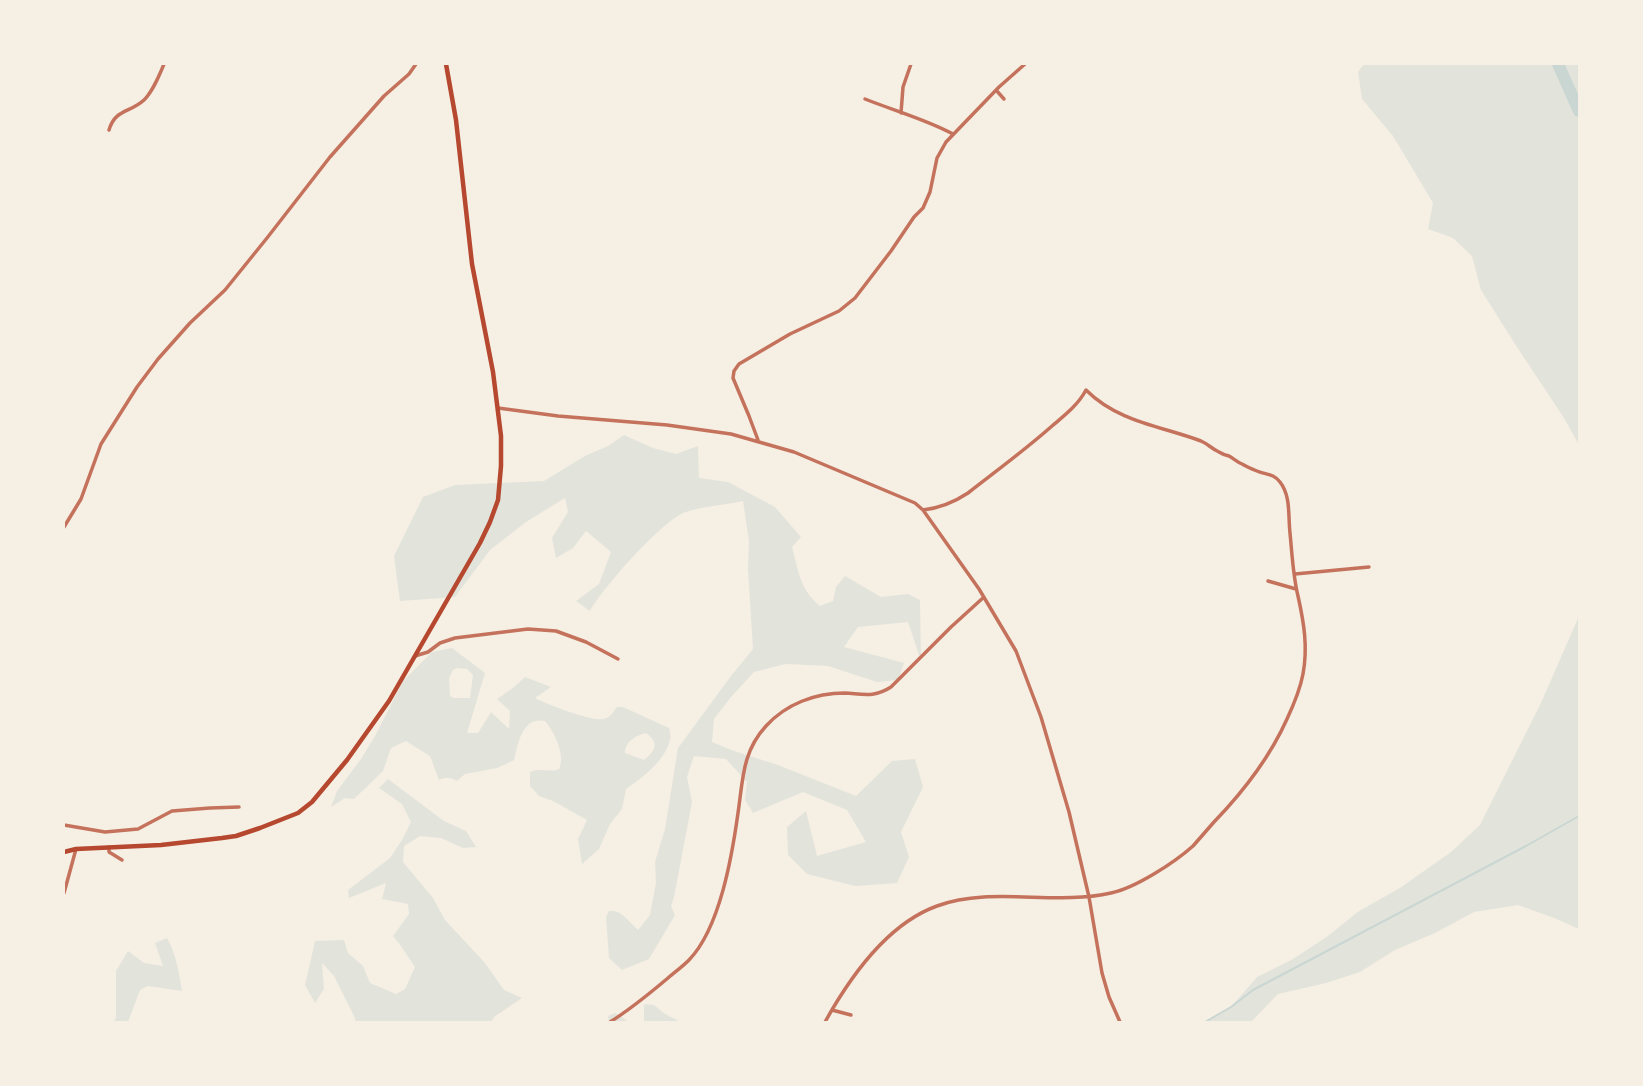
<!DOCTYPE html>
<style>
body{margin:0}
#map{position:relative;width:1643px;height:1086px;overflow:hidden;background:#f6efe4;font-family:"Alegreya Sans",sans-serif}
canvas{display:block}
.frame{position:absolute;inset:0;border:65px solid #f6efe4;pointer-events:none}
</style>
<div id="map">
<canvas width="1643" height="1086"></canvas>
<div class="frame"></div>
</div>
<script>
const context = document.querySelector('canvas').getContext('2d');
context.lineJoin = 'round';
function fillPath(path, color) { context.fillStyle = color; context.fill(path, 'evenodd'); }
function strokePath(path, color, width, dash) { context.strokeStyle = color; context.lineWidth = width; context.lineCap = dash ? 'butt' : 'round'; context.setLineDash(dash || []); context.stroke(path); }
fillPath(new Path2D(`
 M1364,64H1579V445L1564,418L1515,344L1481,290L1472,256L1453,238L1428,229L1433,203L1393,136L1362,99L1358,72Z
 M624,435L653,448L676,454L698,446L699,478L728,482L775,507L801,537L792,547C799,572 799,588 820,606L833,601L836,587L845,576L881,597L908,594L920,600L921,661L908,622L858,627L844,647L904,663L898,680L877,682L828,666L785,664L754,672L731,697L714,719L712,742L734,751L778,765L856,796L892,761L915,759L923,787L901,832L909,857L897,883L855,886L807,874L788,855L787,827L806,811L817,856L866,842L847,810L803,792L753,813L745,800L747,782L726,759L694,756L687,777L692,802L674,897L671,906L675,915L649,959L622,970L609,958L606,917L609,911C621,909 630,923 638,930L650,915L656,883L655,862L665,829L678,748L731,676L753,649L748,569L749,541L743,501C725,505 704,506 686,512C663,519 602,589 590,611L576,601L599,584L611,552L586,531L573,548L556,558L552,538L568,512L565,498L526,522L490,550L455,597L400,601L394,556L423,497L455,485L544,481L585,456L608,446Z
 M1579,616V929L1554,918L1518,905L1474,912L1435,933L1395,950L1360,972L1326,983L1278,994L1251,1022H1205L1231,1007L1257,977L1293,959L1328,936L1359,911L1400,888L1451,852L1480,825L1541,703Z
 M452,648L485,673L467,733H478L491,712L509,729L510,711L497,699L513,688L525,677L551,687L535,698C547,704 592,722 604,719C611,717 613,712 617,707H623L669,728C670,732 671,737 670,740C664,762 643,777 626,789L622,809L610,824L599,849L582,864L578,839L587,820L553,801L539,796L530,786V772C539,767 550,773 559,769C566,756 554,731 545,721C522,716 518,744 514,760L497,768L465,774L457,781C450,777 446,777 439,780L430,756L406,741L391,748L383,771L354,799L345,798L331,807L337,791L361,759L375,736L403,681L432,652ZM457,668L467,669L473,675L470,698H454L450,696L449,678L453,670ZM646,733C660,743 655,751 644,760L625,753C625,742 636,735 646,733Z
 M388,779L444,821L466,831L476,847L463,848L441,838L420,836L404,846L403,862L433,898L445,920L485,963L504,990L522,998L494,1017L491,1022H355V1018L334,976L322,963L324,989L315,1003L305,985L315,941L344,940L348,953L363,966L370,983L396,994L405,989L415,967L401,946L393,936L409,914L408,904L382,899L386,883L349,898L348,890L390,858L402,840L411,822L402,804L379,788Z
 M167,938C176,954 179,972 182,991L148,986L140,990L128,1022H114L116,1017V971L128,951L144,963L163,966L155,943Z
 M644,1004L654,1005L665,1014L677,1020V1022H644Z
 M615,1013L629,1022H609L608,1016Z`), '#e2e4dc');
strokePath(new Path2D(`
 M1205,1022L1231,1007L1253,990L1526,846L1579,816`), '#c9d6d2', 2);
strokePath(new Path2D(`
 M1558,64L1579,111`), '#c9d6d2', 12);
strokePath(new Path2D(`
 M996,90L1004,99
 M865,99C895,111 925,119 953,134
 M901,113L903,87L911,64
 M109,130C115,109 130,113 144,100C153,91 159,76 164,64
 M498,408L558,416L667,425L731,434L794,452L915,503L923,510L979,589L1016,651L1041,717L1069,812L1089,897L1102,973L1109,997L1120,1022
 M758,440L749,416L733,378L734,371L739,364L790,334L839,311L855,298L891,251L914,217L923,208L930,192L937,158L946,142L999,87L1025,64
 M64,527L81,499L101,444L137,387L158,359L190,323L225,290L267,238L330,157L384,96L409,74L416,64
 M1295,574L1369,567
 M1268,581L1296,589
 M415,656L428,652L440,643L455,638L528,629L556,631L586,642L618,659
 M64,825L105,832L138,829L172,811L210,808L239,807
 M109,847V852L122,860
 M64,893L76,849
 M832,1010L851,1015
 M610,1022C631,1009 649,994 668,978C675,972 682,967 689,960C720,928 732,856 738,813C743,780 742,752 766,726C786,704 815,693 845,693C863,694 874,698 891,687L951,627L984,597
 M825,1022C850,977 887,924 937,906C992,886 1054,906 1111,893C1135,888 1174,863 1193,846C1200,838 1207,830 1214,822C1244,791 1269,759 1287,719C1294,704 1300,690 1303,674C1308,647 1304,623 1298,596C1293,576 1292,553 1290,533C1288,516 1291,496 1280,482C1273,473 1266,475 1257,471C1252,469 1247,467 1242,464C1237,462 1233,458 1229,456C1225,455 1222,454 1219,452C1212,449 1208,444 1201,441C1161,426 1118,422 1086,390C1078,405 1065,415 1052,426C1025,450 996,471 968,493C953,503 940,508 923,510`), '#c5725c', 3.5);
strokePath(new Path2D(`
 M64,852L76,849L161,845L222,838L236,836L260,828L298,813L312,802L347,760L389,701L480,543L490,522L498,500L501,466V436L493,372L472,264L456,120L446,64`), '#b5482f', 4.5);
</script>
